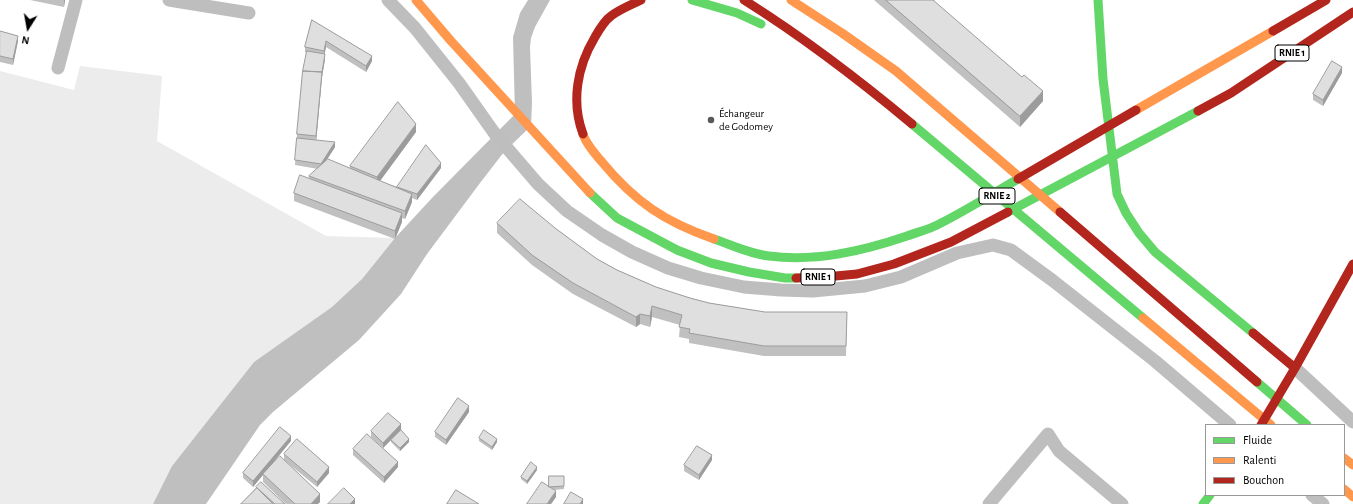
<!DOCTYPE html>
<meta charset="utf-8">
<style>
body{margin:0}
#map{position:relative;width:1353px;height:504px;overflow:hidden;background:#fff;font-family:"Alegreya Sans",sans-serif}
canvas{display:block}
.legend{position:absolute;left:1205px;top:424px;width:140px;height:72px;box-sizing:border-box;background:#fff;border:1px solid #999;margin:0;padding:5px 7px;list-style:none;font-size:12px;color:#000}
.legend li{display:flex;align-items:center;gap:8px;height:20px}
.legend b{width:20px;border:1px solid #999}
.north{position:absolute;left:8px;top:8px;width:40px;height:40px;-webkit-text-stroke:3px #fff;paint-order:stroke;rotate:191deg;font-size:11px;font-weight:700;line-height:16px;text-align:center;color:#000}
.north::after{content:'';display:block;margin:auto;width:14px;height:18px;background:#000;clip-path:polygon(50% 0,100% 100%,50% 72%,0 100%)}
</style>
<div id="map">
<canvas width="1353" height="504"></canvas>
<ul class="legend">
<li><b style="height:5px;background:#63d668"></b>Fluide</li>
<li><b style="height:5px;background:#ff974d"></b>Ralenti</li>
<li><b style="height:5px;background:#b3261e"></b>Bouchon</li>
</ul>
<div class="north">N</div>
</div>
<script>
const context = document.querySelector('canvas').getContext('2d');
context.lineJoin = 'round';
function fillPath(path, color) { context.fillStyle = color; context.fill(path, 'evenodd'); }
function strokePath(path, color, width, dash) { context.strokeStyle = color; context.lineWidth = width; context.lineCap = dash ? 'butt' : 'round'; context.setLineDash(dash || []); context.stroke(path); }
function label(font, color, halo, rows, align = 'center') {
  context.font = font + ' "Alegreya Sans",sans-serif'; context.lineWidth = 3; context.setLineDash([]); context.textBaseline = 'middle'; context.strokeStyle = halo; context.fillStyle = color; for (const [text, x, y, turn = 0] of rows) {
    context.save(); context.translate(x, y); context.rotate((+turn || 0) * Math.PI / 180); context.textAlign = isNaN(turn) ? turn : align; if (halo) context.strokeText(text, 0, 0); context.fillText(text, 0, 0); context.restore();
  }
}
fillPath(new Path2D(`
 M80,66L162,76L157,141L326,236L395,238L362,279L333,307L254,362L172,466L153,504H0V71L74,90Z`), '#ececec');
fillPath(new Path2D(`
 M528,0H550L535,27L531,38L530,47L532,103L531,126L504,152L480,183L427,254L401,294L359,340L273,412L260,425L206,504H153L172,466L254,362L332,307L362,279L395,238L432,198L515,114L513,37L520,13Z`), '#bfbfbf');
strokePath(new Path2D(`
 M169,0L249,13
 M388,0L415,28L459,83L495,134L538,184L567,211L602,235L632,252L668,268L701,278L744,287L781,290L813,291L865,286L901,277L957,253L993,245L1011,250L1052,280L1155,361L1230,425
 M58,68L76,0
 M1295,368L1353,422
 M1312,495L1323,504
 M989,504L1048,434L1059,451L1122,504`), '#bebebe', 13);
strokePath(new Path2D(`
 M692,0L737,13L761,24
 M1098,0L1103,79L1117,194L1126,213L1139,233L1155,252L1253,333
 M912,124L1143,318
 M590,193L617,218L677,250L711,263L749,272L785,278H796
 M1008,212L1198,111
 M714,239C732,245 750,254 769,256C816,262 863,251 907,236C918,232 931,229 941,223C967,210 992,194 1018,179
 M1257,382L1307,425
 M1203,504L1210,495`), '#63d668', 9);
strokePath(new Path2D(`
 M416,0L451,41L590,193
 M791,0L842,33L896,71L1060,212
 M1136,110L1273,31
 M583,134C586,144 595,154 602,162C635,202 665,222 714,239
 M1143,318L1271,425
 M1344,458L1353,465
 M1344,489L1353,497`), '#ff974d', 9);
strokePath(new Path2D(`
 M744,0C803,37 858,79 912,124
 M1273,31L1326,0
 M1198,111L1231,93L1353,12
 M583,134C571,102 577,67 595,37C599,30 604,21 611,16C620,9 631,5 641,0
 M1018,179L1136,110
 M1060,212L1257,382
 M796,278L825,277L857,274L894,264L951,242L1008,212
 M1253,333L1295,368
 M1261,425L1295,368L1353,264`), '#b3261e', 9);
fillPath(new Path2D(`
 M30,0H65L64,7Z
 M874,0H935L934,1L1043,101L1020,127Z
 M312,20L372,61L366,72L326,47L324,54L325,59L322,77L316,140L335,147L326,161L350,168V166L416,132L380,181L397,187L441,168L417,200L412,198V202L405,219L402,218V222L395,239L294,201V193L309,179V176L318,169L295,165L297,134L303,71L307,53L305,52V47Z
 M0,31L18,41L13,65L0,62Z
 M1342,73L1323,106L1313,100V94Z
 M497,223L555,228L597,259L617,270L656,287L690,298L709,303L765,312H847L846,356H764L689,343V339L679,337L680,325L652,317L650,327L640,324L636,327L573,294L532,265L497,233Z
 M469,412L446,445L435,437V432Z
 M401,430L383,448L371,437V431Z
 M479,438L497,442L492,450L479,441Z
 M391,440L409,442L400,451L391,442Z
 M291,441L268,468L320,502L318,504H286L263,482V475L253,487L243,478V473Z
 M353,449L398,467L384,483L353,455Z
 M284,454L329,473L317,487L284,460Z
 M712,460L699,480L684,471V465Z
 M537,470L527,484L521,479V477Z
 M564,476V489L554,490L556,497L551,504H527Z
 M256,487L285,504H241L256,488Z`), '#c0c0c0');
fillPath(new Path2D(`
 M64,0H65L64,7Z
 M18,36V41L13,65V59Z
 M326,41V47L324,57V51Z
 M325,54V59L322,77L316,144V136L321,74Z
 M372,56V61L366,72V66Z
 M1342,67V73L1323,106V100Z
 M1043,91V101L1020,127V116Z
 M416,124V132L377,185V177Z
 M335,142V147L321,169V164Z
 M441,163V168L417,200V194Z
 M412,194V202L405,219V211Z
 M402,213V222L395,239V231Z
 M652,306V317L650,327V316Z
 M640,314V324L636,327V317Z
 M469,406V412L446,445V440Z
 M401,424V430L383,448V443Z
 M291,436V441L253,487V481Z
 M409,439V442L400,451V448Z
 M497,439V442L492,450V447Z
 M712,455V460L699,480V475Z
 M398,462V467L384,483V477Z
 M329,467V473L317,487V482Z
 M537,467V470L527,484V481Z
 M556,491V497L551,504H547Z
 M320,494V502L318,504H311Z
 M355,499V504H350Z
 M583,499V504H580Z`), '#9c9c9c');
const building = new Path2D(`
 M886,0H933L1022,77L1024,75L1043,91L1020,116Z
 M312,20L372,56L366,66L326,41L324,51L305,47Z
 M0,31L18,36L13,59L0,56Z
 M307,51L325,54L322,72L303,71Z
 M1332,61L1342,67L1323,100L1313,94Z
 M303,71L322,72L316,136L297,134Z
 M398,102L416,124L377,177L350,166Z
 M297,138L335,142L321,164L295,160Z
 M426,145L441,163L417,194L397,187Z
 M328,159L412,194L405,211L309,176Z
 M300,175L402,213L395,231L294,193Z
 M520,199L555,228L597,259L617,270L656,287L690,298L709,303L765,312H847L846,346H764L689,333L690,329L679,327L682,315L652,306L650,316L640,314L636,317L573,283L532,255L497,223Z
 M458,398L469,406L446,440L435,432Z
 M388,413L401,424L383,443L371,431Z
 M280,427L291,436L253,481L243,473Z
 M401,430L409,439L400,448L391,440Z
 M484,430L497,439L492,447L479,438Z
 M367,434L398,462L384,477L353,449Z
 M297,439L329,467L317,482L284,454Z
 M697,446L712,455L699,475L684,465Z
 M280,456L320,494L311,504H295L263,474Z
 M531,462L537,467L527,481L521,477Z
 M549,476H564V486L549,487Z
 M261,482L285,504H275L256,487Z
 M542,482L556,491L547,504H527Z
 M257,488L273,504H241Z
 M344,488L355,499L350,504H328Z
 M456,490L479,504H447Z
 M571,492L583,499L580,504H564Z`);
fillPath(building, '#dfdfdf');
strokePath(building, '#9c9c9c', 1);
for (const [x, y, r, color] of [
 [711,120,4,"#595959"]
]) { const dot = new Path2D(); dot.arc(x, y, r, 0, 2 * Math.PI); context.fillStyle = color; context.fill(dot); strokePath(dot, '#fff', 1.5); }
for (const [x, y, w] of [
 [1292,53,34],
 [997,196,36],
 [818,277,34]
]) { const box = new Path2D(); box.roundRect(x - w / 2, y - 8, w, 16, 3); context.fillStyle = '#fff'; context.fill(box); strokePath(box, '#000', 1); }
label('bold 10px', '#000', null, [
 ["RNIE 1",1292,53],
 ["RNIE 2",997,196],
 ["RNIE 1",818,277]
]);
label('11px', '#000', '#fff', [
 ["Échangeur",719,114],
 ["de Godomey",719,127]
], 'left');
</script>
